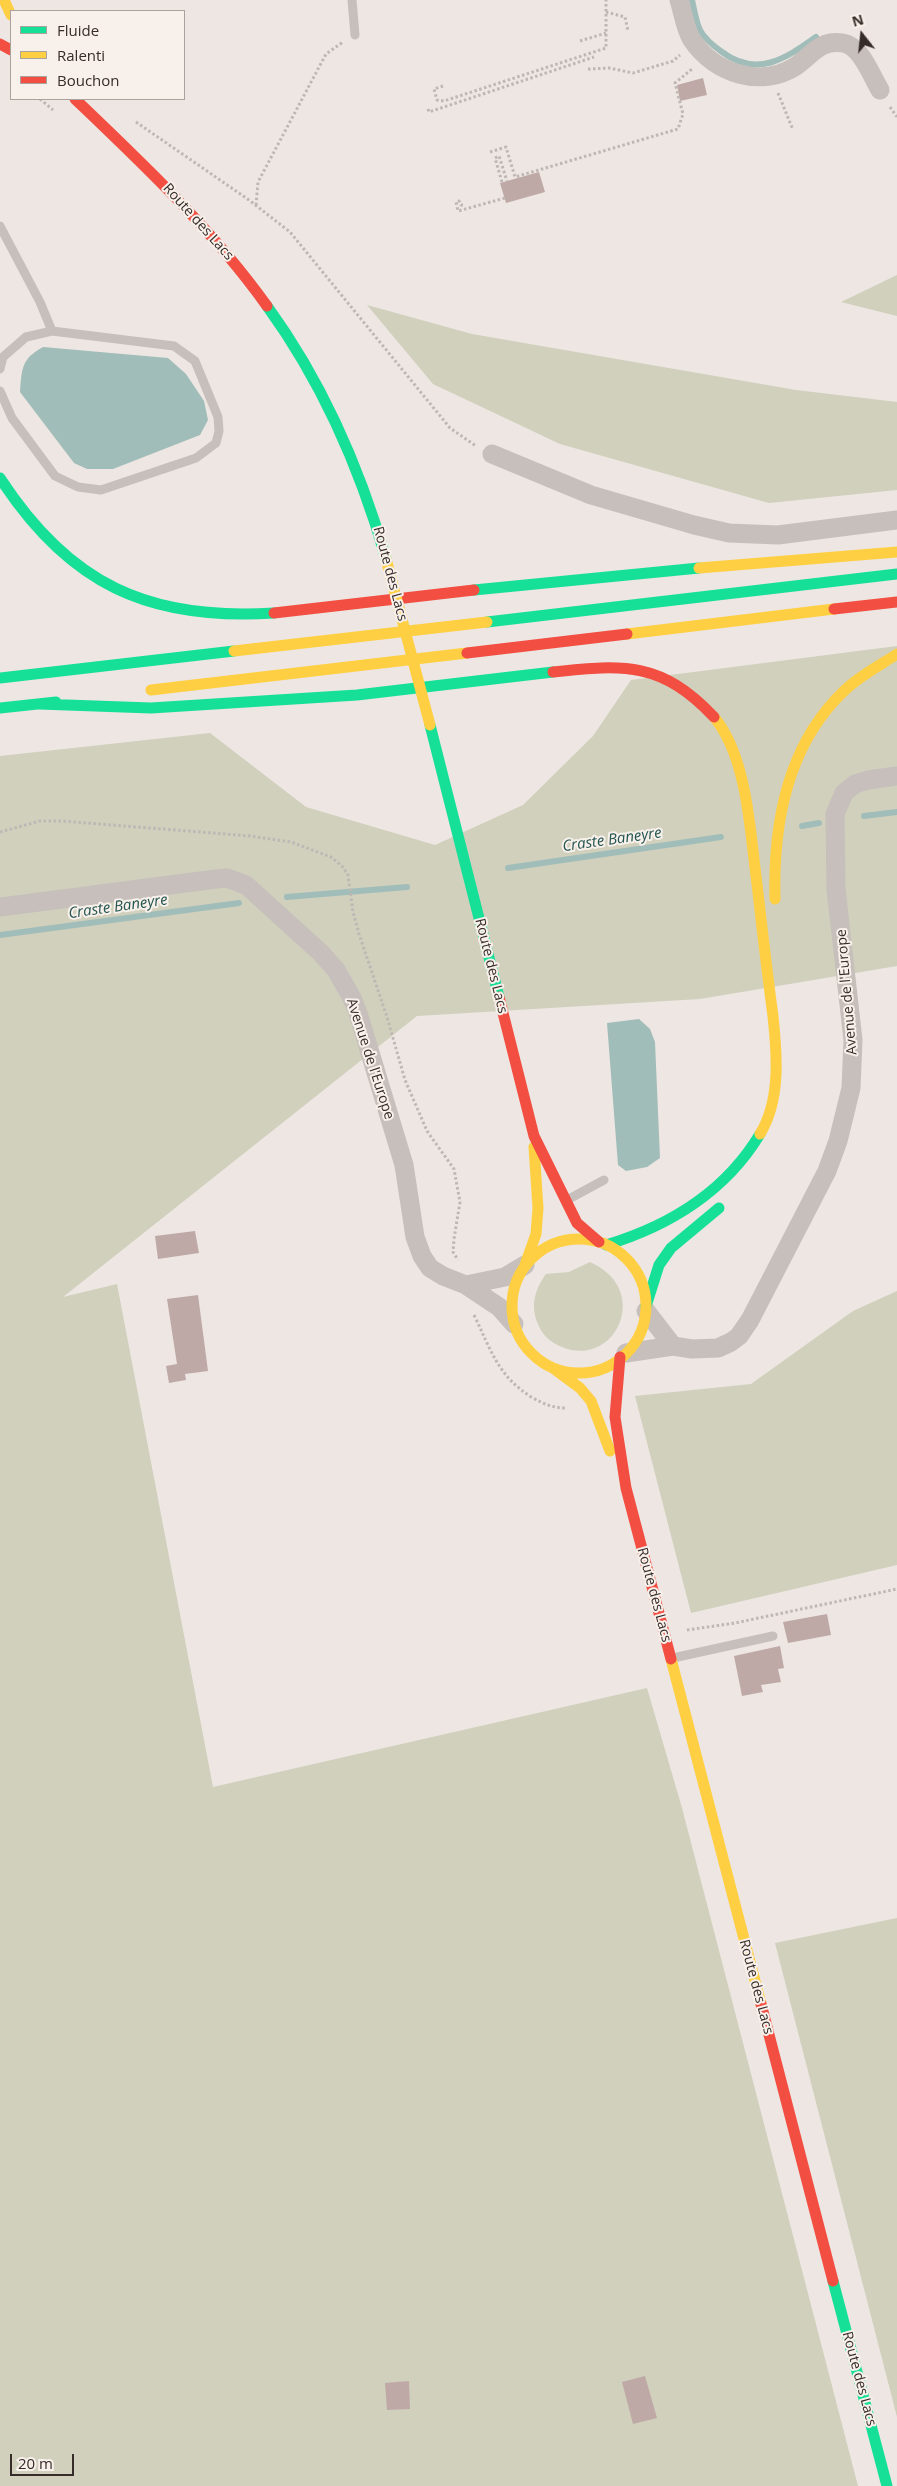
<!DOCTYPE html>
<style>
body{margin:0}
#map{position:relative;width:897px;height:2486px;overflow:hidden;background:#ede6e2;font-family:"Open Sans",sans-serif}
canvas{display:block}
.legend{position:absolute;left:10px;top:10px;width:175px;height:90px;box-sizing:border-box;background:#f8f0ea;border:1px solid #aaa29d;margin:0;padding:6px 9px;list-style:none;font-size:15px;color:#362c2a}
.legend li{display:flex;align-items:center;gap:10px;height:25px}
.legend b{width:25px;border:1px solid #aaa29d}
.north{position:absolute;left:837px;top:10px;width:50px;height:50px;-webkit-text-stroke:4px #f8f0ea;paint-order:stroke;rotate:344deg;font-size:14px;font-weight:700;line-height:20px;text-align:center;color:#362c2a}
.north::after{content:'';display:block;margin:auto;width:18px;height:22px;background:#362c2a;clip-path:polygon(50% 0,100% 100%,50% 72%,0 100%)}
.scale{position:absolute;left:10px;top:2454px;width:64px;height:22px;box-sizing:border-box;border:2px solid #362c2a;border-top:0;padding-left:6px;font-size:15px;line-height:18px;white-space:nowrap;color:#362c2a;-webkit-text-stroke:4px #f8f0ea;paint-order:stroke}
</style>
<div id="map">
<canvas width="897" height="2486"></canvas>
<ul class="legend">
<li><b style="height:6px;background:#16e098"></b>Fluide</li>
<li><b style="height:6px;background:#ffcf43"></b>Ralenti</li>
<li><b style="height:6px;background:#f24e42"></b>Bouchon</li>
</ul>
<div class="north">N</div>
<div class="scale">20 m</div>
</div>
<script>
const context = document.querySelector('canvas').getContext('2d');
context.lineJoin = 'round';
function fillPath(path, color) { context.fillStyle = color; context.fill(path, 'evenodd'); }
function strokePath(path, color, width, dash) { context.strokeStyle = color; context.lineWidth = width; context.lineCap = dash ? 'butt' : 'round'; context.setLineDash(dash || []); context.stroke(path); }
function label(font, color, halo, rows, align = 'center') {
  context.font = font + ' "Open Sans",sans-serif'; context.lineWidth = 4; context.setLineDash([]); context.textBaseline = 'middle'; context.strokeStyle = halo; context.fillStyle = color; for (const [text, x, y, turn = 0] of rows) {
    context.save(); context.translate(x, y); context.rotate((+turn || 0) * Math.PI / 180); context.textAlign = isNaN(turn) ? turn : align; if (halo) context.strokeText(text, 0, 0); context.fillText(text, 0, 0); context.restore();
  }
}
fillPath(new Path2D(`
 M897,275V316L841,302Z
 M367,305L472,334L796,390L897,402V490L769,503L560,444L433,384Z
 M897,646V966L700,999L417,1016L63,1297L117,1284L213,1787L647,1688L682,1808L858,2486H0V756L210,733L306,807L435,845L523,805L593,736L631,680Z
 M590,1262C653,1290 615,1369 562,1347C551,1343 542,1335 538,1324C530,1306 535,1289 546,1274L569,1272Z
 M897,1291V1565L691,1613L635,1396L751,1384L853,1311Z
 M897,1918V2417L775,1943Z`), '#d0d0bd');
fillPath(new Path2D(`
 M43,347L168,358L186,374L204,401L208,420L200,435L113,469H87L74,463L20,392C22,369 21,359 43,347Z
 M639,1019L650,1029L655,1042L660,1158L647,1167L626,1171L618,1165L607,1023Z`), '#a1bdb9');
strokePath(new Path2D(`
 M692,0C694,9 696,22 700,30C704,38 715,47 722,52C757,78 785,59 816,37
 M864,816L897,812
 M802,826L819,823
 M508,868L721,837
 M287,897L407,887
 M0,935L239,903`), '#a1bdb9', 6);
fillPath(new Path2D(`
 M703,78L707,95L680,101L677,85Z
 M539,172L545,192L506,203L500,183Z
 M195,1231L199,1253L158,1259L155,1236Z
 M198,1295L208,1371L185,1374L186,1380L169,1383L166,1366L177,1364L167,1299Z
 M827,1614L831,1635L788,1643L783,1622Z
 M780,1646L784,1668L778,1669L781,1682L761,1685L763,1692L742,1696L734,1656Z
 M645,2376L657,2418L633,2424L622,2382Z
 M409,2381L410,2409L387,2410L385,2383Z`), '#bfa9a6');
strokePath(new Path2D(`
 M606,12L625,17L628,31
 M580,41L606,33
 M588,69L609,68L633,73L673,61L680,55
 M443,86L434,89L437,100L444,101L606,48V0
 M778,93L793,130
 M40,99L53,110
 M890,107L897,117
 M428,109L429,112L594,57
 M136,122L249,200L290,232L450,428L476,446
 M490,152L506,147L515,177L678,129L683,114L675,83L692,69
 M502,182L495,158L499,156L507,181
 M256,205L258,182L326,54L343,42
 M463,205H461L459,201L456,202L458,211L505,198
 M0,832L40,821H62L250,836L291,842L331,857L342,866L348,875L353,912L359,934L387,1017L405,1080L427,1131L454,1169L460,1202L454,1239L453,1252L458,1260
 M474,1315C491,1350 498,1377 533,1398C544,1404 553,1408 566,1408
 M687,1630L735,1623L897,1589`), '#beb7b4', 3, [2.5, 2.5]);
strokePath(new Path2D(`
 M352,0L355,35
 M0,226L40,302L52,331
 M0,369L3,357L26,337L52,331L174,346L195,361L218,417L219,431L216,443L196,458L101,490L78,487L55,476L12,418L0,391
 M567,1200L604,1180
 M673,1658L773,1636`), '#c6bfbb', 9);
strokePath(new Path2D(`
 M679,0C683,12 685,29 692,40C714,73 761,89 796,66C812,55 820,39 843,43C861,46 871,75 880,90
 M492,454L591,495L694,525L729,533L778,535L897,520
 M0,907L216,879L227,878L246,885L321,953L336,970L352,998L358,1013L404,1165L415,1237L422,1256L430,1268L443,1276L466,1285L499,1307L514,1324
 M466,1285L505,1277L525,1265
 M646,1311L673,1346
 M626,1353L673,1346L692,1349L718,1348L731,1342L739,1336L750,1320L827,1171L838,1141L851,1088L853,1040L836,889L835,814L844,793L855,784L868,780L897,776`), '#c6bfbb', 19);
strokePath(new Path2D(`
 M267,306C323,383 360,468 386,559
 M0,478C69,584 148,621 274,613
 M474,590L699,568
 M487,622L897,574
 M0,678L234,651
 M39,704L151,708L357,695L553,672
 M0,708L56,702
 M430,725L499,997
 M606,1245C669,1226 726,1191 760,1134
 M646,1306L659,1265L671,1248L719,1208
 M833,2281L887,2486`), '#16e098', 11);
strokePath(new Path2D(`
 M4,0L11,15
 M699,568L897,552
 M627,634L834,609
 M234,651L487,622
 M151,690L467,653
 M714,717C748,758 750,833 757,884C762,928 767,972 773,1016C777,1054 781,1100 760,1134
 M775,899C773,824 787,745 844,691C859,676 879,666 897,654
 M512 1306a67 67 0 1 1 134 0a67 67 0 1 1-134 0Z
 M525,1265L536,1234L538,1208L534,1147
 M553,1368L580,1388L591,1401L610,1451
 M671,1659L761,2004`), '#ffcf43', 11);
strokePath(new Path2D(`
 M0,44L11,50
 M75,99C143,164 212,229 267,306
 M834,609L897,602
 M274,613L474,590
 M467,653L627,634
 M553,672C625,664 662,662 714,717
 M499,997L534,1136L577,1223L599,1242
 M620,1357L615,1417L626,1488L671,1659
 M761,2004L833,2281`), '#f24e42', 11);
strokePath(new Path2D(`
 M386,559L430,725`), '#ffcf43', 11);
label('14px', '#362c2a', '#f8f0ea', [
 ["Route des Lacs",198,222,48],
 ["Route des Lacs",390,574,75],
 ["Route des Lacs",491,966,76],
 ["Avenue de l'Europe",847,992,-95],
 ["Avenue de l'Europe",370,1059,72],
 ["Route des Lacs",654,1595,75],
 ["Route des Lacs",756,1987,75],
 ["Route des Lacs",859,2379,75]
]);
label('italic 15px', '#225450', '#f8f0ea', [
 ["Craste Baneyre",612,840,-8],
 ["Craste Baneyre",118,907,-8]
]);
</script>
